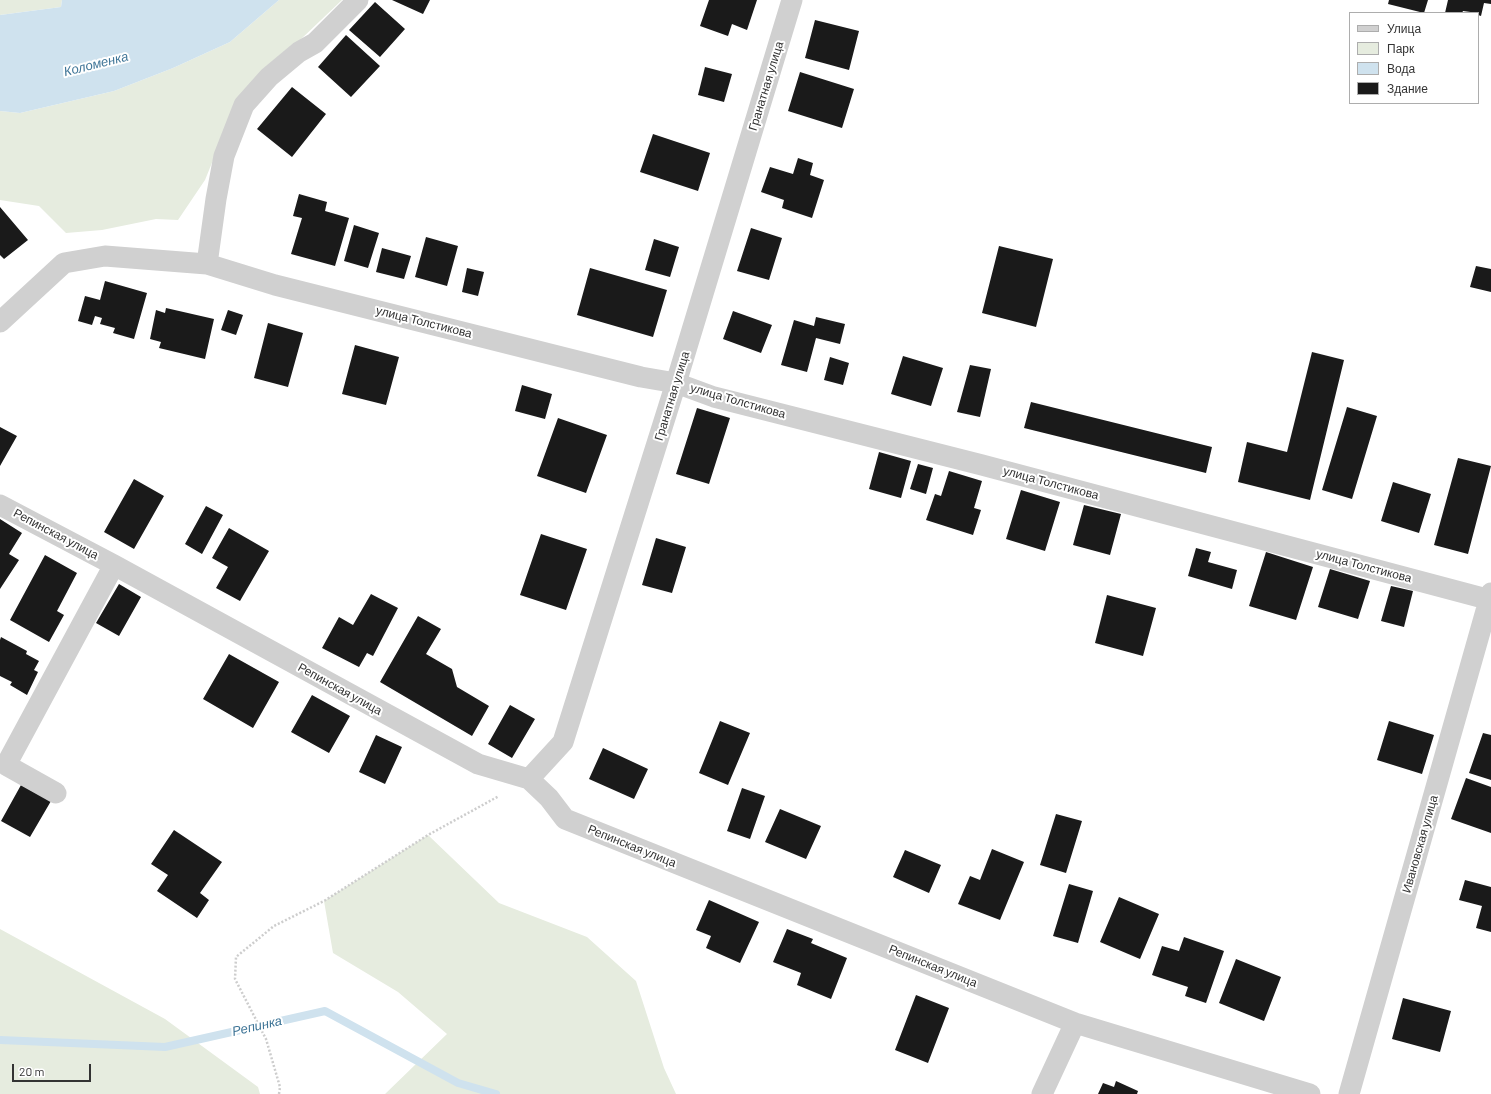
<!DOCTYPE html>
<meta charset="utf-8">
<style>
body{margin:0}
#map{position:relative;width:1491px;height:1094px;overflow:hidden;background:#fff;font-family:Barlow,sans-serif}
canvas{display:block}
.legend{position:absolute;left:1349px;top:12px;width:130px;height:92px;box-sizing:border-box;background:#fff;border:1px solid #adadad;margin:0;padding:5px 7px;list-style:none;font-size:12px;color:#333}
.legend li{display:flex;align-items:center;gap:8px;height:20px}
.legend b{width:20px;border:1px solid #adadad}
.scale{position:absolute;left:12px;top:1064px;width:79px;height:18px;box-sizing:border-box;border:2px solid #333;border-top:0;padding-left:5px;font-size:12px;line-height:14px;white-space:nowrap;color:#333;-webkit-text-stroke:3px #fff;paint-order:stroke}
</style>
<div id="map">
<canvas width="1491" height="1094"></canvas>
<ul class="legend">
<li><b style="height:5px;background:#d0d0d0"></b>Улица</li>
<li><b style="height:11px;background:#e6ecdf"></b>Парк</li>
<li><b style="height:11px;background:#cfe2ee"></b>Вода</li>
<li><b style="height:11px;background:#1a1a1a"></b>Здание</li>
</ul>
<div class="scale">20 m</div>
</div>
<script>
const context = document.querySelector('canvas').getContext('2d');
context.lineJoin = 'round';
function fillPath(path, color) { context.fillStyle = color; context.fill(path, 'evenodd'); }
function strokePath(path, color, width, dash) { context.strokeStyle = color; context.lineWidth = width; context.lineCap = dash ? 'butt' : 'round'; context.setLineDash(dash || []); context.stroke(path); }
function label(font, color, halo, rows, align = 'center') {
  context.font = font + ' Barlow,sans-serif'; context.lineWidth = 4; context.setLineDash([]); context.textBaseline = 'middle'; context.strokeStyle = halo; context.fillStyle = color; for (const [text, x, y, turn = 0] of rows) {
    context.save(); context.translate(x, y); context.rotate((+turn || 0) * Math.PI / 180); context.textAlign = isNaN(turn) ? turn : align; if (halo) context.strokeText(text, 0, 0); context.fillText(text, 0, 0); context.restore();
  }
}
fillPath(new Path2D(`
 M0,0H62L61,7L0,15Z
 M279,0H342L278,61L231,116L205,180L178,220L156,219L102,230L66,233L39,206L0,200V111L20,113L114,91L173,68L230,42Z
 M428,835L499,903L587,937L636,981L664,1068L676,1094H385L447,1034L398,992L333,953L324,901Z
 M0,929L165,1019L258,1087L260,1094H0Z`), '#e6ecdf');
fillPath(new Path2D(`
 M62,0H279L230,42L173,68L114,91L20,113L0,111V15L61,7Z`), '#cfe2ee');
strokePath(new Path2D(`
 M0,1040L165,1047L325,1011L458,1083L496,1094`), '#cfe2ee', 8);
fillPath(new Path2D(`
 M392,0H430L423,14Z
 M709,0H757L747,30L732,24L728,36L700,26Z
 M1389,0H1428L1424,13L1388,4Z
 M1448,0H1491V4L1484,3L1481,16L1478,15V13L1463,11L1462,13H1445Z
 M375,2L405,29L380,57L349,30Z
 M815,20L859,31L849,70L805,58Z
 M346,35L380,66L351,97L318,67Z
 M705,67L732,74L724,102L698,95Z
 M800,72L854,89L842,128L788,111Z
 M292,87L326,114L292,157L257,129Z
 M653,134L710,153L698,191L640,172Z
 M798,158L813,163L810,175L824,180L812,218L782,208L784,200L761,192L770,167L793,174Z
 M299,194L327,202L325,211L349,218L335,266L291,254L302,218L293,216Z
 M0,207L28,240L4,259L0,255Z
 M354,225L379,233L368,268L344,261Z
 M751,228L782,238L769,280L737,271Z
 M426,237L458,246L447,286L415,277Z
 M654,239L679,247L670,277L645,270Z
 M999,246L1053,259L1036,327L982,313Z
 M382,248L411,256L404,279L376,272Z
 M1476,266L1491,269V292L1470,287Z
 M467,268L484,272L478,296L462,292Z
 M590,268L667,290L653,337L577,315Z
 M105,281L147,293L134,339L113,333L115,328L100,324L102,318L95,316L92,325L78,321L85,296L100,300Z
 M166,308L214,319L205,359L159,348L161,342L150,339L156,310L165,313Z
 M228,310L243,315L236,335L221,330Z
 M733,311L772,325L761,353L723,339Z
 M816,317L845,324L840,344L816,338L807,372L781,365L794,320L814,326Z
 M268,323L303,333L288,387L254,378Z
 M355,345L399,357L386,405L342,394Z
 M1312,352L1344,360L1310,500L1238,482L1247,442L1287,452Z
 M903,356L943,368L931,406L891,394Z
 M830,357L849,363L843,385L824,380Z
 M970,365L991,369L980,417L957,412Z
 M522,385L552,394L545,419L515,411Z
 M1031,402L1212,447L1206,473L1024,428Z
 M1347,407L1377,416L1352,499L1322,490Z
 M697,408L730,418L709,484L676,474Z
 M558,418L607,435L586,493L537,476Z
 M0,427L17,436L0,466Z
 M879,452L911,461L901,498L869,489Z
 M1458,458L1491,466L1468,554L1434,545Z
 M918,464L933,468L926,494L910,489Z
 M949,471L982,481L974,508L981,510L973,535L926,520L935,494L941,496Z
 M134,479L164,496L134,549L104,532Z
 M1393,482L1431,494L1419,533L1381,521Z
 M1021,490L1060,502L1045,551L1006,539Z
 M1084,505L1121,514L1110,555L1073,545Z
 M206,506L223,515L202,554L185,544Z
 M0,519L22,533L9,554L19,560L0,589Z
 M229,528L269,551L240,601L216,588L228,567L212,558Z
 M541,534L587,549L566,610L520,595Z
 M656,538L686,547L672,593L642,585Z
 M1196,548L1211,552L1208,562L1237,570L1232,589L1188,576Z
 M1266,552L1313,567L1296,620L1249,606Z
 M45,555L77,573L57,611L64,615L49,642L10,620Z
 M1330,569L1370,581L1358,619L1318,607Z
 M119,584L141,597L119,636L96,623Z
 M1391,586L1413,591L1404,627L1381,621Z
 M371,594L398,608L373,656L367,653L359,667L322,648L339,617L353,625Z
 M1107,595L1156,608L1143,656L1095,643Z
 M418,616L441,629L426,654L452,669L457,687L489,706L472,736L380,682Z
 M1,637L27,651L26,654L39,661L34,670L38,672L27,695L10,685L12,682L0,676V640Z
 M229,654L279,682L253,728L203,699Z
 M312,695L350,716L329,753L291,732Z
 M510,705L535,719L512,758L488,744Z
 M720,721L750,733L728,785L699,773Z
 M1389,721L1434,735L1422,774L1377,760Z
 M1483,733L1491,735V780L1469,773Z
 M376,735L402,747L385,784L359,772Z
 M603,748L648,769L634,799L589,779Z
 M1466,778L1491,787V833L1451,819Z
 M21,785L51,801L30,837L1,821Z
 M742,788L765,796L750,839L727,831Z
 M780,809L821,826L806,859L765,842Z
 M1056,814L1082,821L1066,873L1040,865Z
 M174,830L222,862L200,893L209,900L197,918L157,891L168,875L151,864Z
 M992,849L1024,862L1000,920L958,904L970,876L980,880Z
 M905,850L941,865L929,893L893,877Z
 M1465,880L1491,887V932L1476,928L1482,906L1459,900Z
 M1069,884L1093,891L1078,943L1053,936Z
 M1119,897L1159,914L1140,959L1100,942Z
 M709,900L759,922L740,963L706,948L711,936L696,930Z
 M787,929L813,939L811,943L847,958L831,999L797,985L801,973L773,962Z
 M1184,937L1224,951L1206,1003L1185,996L1188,987L1152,975L1162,946L1179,951Z
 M1236,959L1281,977L1264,1021L1219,1003Z
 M916,995L949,1008L928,1063L895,1050Z
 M1403,998L1451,1011L1440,1052L1392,1039Z
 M1116,1081L1138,1091L1137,1094H1098L1103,1083L1114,1087Z`), '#1a1a1a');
strokePath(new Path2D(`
 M279,1094L280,1087L266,1039L235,979L236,957L274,926L324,901L428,835L499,796`), '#cdcdcd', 2.5, [2, 2]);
strokePath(new Path2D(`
 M207,264L216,199L224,156L244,105L269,77L299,52L315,43L358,0
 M0,322L64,263L105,256L207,264L275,285L641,377L676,383L714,397L982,465L1491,600
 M0,505L114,565L478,764L529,779L549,798L565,819L1075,1023L1310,1094
 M529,779L563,742L676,383L792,0
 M56,793L6,765L114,565
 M1042,1094L1075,1023
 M1349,1094L1491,593`), '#d0d0d0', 21);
label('12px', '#333', '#fff', [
 ["Гранатная улица",766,86,-73],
 ["улица Толстикова",424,322,14],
 ["Гранатная улица",672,396,-73],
 ["улица Толстикова",738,401,16],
 ["улица Толстикова",1051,483,15],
 ["Репинская улица",56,534,28],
 ["улица Толстикова",1364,566,15],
 ["Репинская улица",340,689,29],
 ["Ивановская улица",1420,844,-74],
 ["Репинская улица",632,846,22],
 ["Репинская улица",933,966,22]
]);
label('italic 13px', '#3f7597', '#fff', [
 ["Коломенка",96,64,-14],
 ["Репинка",257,1026,-13]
]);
</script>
